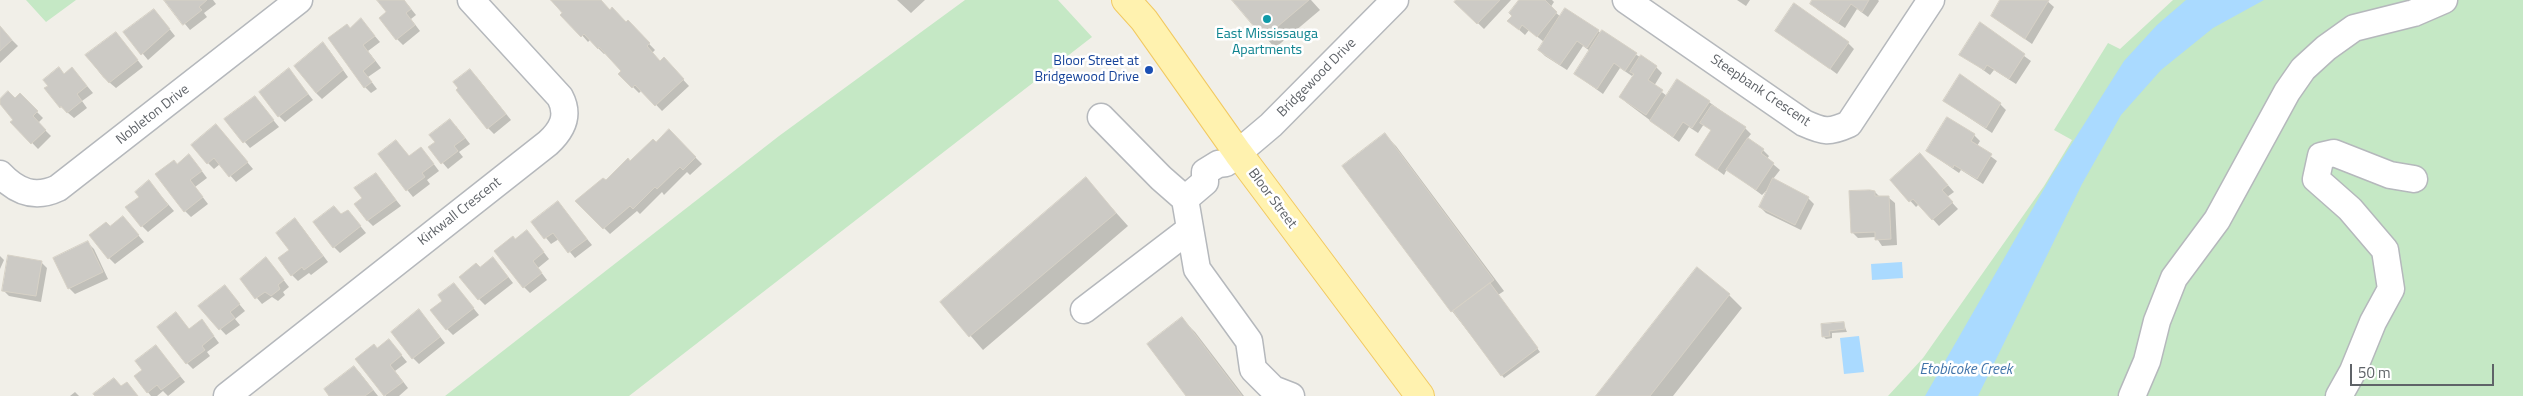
<!DOCTYPE html>
<style>
body{margin:0}
#map{position:relative;width:2523px;height:396px;overflow:hidden;background:#f1efe8;font-family:"Titillium Web",sans-serif}
canvas{display:block}
.scale{position:absolute;left:2350px;top:364px;width:144px;height:22px;box-sizing:border-box;border:2px solid #5f6368;border-top:0;padding-left:6px;font-size:15px;line-height:18px;white-space:nowrap;color:#5f6368;-webkit-text-stroke:4px #fff;paint-order:stroke}
</style>
<div id="map">
<canvas width="2523" height="396"></canvas>
<div class="scale">50 m</div>
</div>
<script>
const context = document.querySelector('canvas').getContext('2d');
context.lineJoin = 'round';
function fillPath(path, color) { context.fillStyle = color; context.fill(path, 'evenodd'); }
function strokePath(path, color, width, dash) { context.strokeStyle = color; context.lineWidth = width; context.lineCap = dash ? 'butt' : 'round'; context.setLineDash(dash || []); context.stroke(path); }
function label(font, color, halo, rows, align = 'center') {
  context.font = font + ' "Titillium Web",sans-serif'; context.lineWidth = 5; context.setLineDash([]); context.textBaseline = 'middle'; context.strokeStyle = halo; context.fillStyle = color; for (const [text, x, y, turn = 0] of rows) {
    context.save(); context.translate(x, y); context.rotate((+turn || 0) * Math.PI / 180); context.textAlign = isNaN(turn) ? turn : align; if (halo) context.strokeText(text, 0, 0); context.fillText(text, 0, 0); context.restore();
  }
}
fillPath(new Path2D(`
 M26,0H76L46,22Z
 M965,0H1058L1092,37L629,396H445L779,136Z
 M2173,0H2523V396H1888L1923,358L2044,186L2072,140L2054,130L2108,43L2120,49Z`), '#c5e8c5');
fillPath(new Path2D(`
 M2186,0H2264L2213,28L2161,70L2121,115L2082,184L1978,396H1925L2052,175L2124,61L2157,25Z
 M1902,262L1903,278L1872,280L1871,264Z
 M1859,336L1864,372L1844,374L1840,338Z`), '#aadaff');
fillPath(new Path2D(`
 M165,0H213L216,4L204,13L207,17L190,30Z
 M379,0H404L416,15L411,19L420,31L403,45L397,39L388,12Z
 M551,0H599L610,11L626,23L628,22L655,50L652,53L660,62L664,59L689,86L662,111L642,90L639,93L633,87L623,71L606,53L604,54L590,40L588,42Z
 M897,0H925L911,13Z
 M1233,0H1311L1320,10L1275,48Z
 M1458,0H1511L1484,29L1456,2Z
 M1521,0H1552L1554,2L1550,8L1561,17L1598,31L1656,67L1662,73L1654,86L1667,96L1709,102L1745,128L1751,134L1747,139L1763,150L1769,156L1767,159L1780,170L1773,179L1808,198L1814,204L1801,230L1766,213L1760,207L1771,186L1762,195L1727,169L1724,175L1696,154L1712,131L1704,124L1698,133L1689,127L1679,142L1627,103L1621,97L1635,75L1634,73L1632,76L1620,68L1603,94L1575,74L1590,51L1583,46L1567,70L1545,56L1539,50L1544,42L1529,30L1525,35L1509,21Z
 M1737,0H1750L1746,6Z
 M1814,0H1878L1879,1L1868,17L1857,9L1845,28L1818,10L1812,4Z
 M2002,0H2046L2054,7L2032,44L1992,16Z
 M160,17L175,36L148,60L125,32Z
 M361,20L380,42L368,51L381,68L368,77L377,89L371,93L365,87L350,29Z
 M1980,24L2031,61L2016,84L1994,70L1990,75L1961,54Z
 M0,28L18,46L0,63Z
 M1777,30L1848,43L1854,49L1837,74Z
 M122,40L143,67L116,88L103,77L86,55Z
 M329,50L348,77L322,99L316,93Z
 M72,68L93,93L82,101L87,108L74,118L61,107L46,89Z
 M289,70L313,100L285,122L279,116Z
 M476,76L511,120L494,134L488,128Z
 M20,95L43,118L38,123L51,136L38,149L12,122L15,120L0,102V100H15Z
 M1944,101L2000,104L2006,110L1992,133Z
 M260,104L279,127L250,148L225,119Z
 M456,126L470,144L459,152L463,157L448,169L430,148Z
 M669,131L702,164L690,175L687,172L664,195L662,192L640,214L637,211L610,234L577,201L656,144Z
 M222,132L253,169L236,182L220,164L214,169L208,163Z
 M1385,135L1396,146L1504,291L1498,295L1540,352L1504,378L1452,311Z
 M1974,135L1980,141L1977,146L1997,161L1983,184L1961,170L1959,173L1927,151Z
 M396,141L410,157L427,155L439,171L427,180L430,184L413,197L379,155Z
 M1926,160L1954,192L1947,197L1958,209L1939,226L1919,204L1916,207L1891,180Z
 M195,162L207,178L195,187L208,204L191,217L185,211L177,165Z
 M375,174L401,206L373,226L367,220L363,198Z
 M1086,179L1128,226L983,350L941,302Z
 M149,182L174,211L148,232L142,226L140,197Z
 M1875,192L1880,197H1888L1895,203L1897,245L1882,246L1876,237L1858,238L1852,232Z
 M563,209L592,245L575,258L559,239L551,244L533,222Z
 M342,216L353,217L366,233L340,253L334,247Z
 M123,217L144,242L115,264L109,258L110,227Z
 M301,226L328,262L311,275L309,273L298,281L292,275L290,250Z
 M533,238L549,259L538,268L547,280L530,293L524,287L516,241Z
 M88,243L94,249L108,279L75,294L69,288Z
 M0,256L4,260L0,269Z
 M41,262L47,268L41,302L9,296L3,290Z
 M272,265L289,287L283,292L285,295L278,301L272,297L262,304L241,279Z
 M499,265L513,283L485,305L479,299L480,269Z
 M454,284L479,315L453,335L447,329L444,301Z
 M225,287L245,311L235,319L240,325L226,335L199,306Z
 M1729,295L1742,308L1673,396H1597Z
 M176,314L190,330L207,327L219,343L207,352L210,356L193,369L187,363Z
 M425,317L445,343L419,364L413,358Z
 M1182,319L1195,332L1244,396H1188Z
 M1843,323L1847,332L1832,333V338L1826,339L1823,336L1822,325Z
 M389,340L407,362L395,371L408,388L399,396H386L357,359L378,349Z
 M156,347L185,382L168,396L163,391L157,396H151L135,376L143,370Z
 M354,367L360,373L378,396H331Z
 M75,392L79,396H70Z`), '#0003');
const building = new Path2D(`
 M164,0H207L199,7L202,10L183,25Z
 M377,0H404L411,9L406,13L415,25L396,40L379,18L386,12Z
 M551,0H601L610,10L612,7L626,22L628,20L650,43L647,46L660,61L664,57L684,79L655,106L635,85L632,88L618,74L621,71L599,47L598,49L584,34L581,37L560,15L562,13Z
 M1232,0H1309L1264,38Z
 M1456,0H1500L1477,24L1454,2Z
 M1519,0H1545L1557,12L1537,37L1522,25L1519,30L1507,21L1512,16L1509,13Z
 M1812,0H1869L1862,12L1851,4L1838,23L1810,4Z
 M2000,0H2049L2025,39L1991,16Z
 M1794,3L1849,42L1830,69L1775,31Z
 M1565,8L1599,30L1587,48L1577,41L1560,65L1538,50Z
 M154,9L170,29L141,55L123,32Z
 M361,18L375,36L363,45L375,61L363,71L372,82L364,88L328,38L347,24L350,28Z
 M1980,22L2025,54L2009,79L1987,65L1984,70L1959,55Z
 M0,26L12,40L0,51Z
 M1602,30L1637,53L1625,71L1614,63L1597,89L1574,74Z
 M116,32L138,60L109,83L85,55Z
 M323,42L343,70L316,93L294,66Z
 M1641,55L1657,66L1648,80L1663,90L1646,115L1619,97L1634,74L1630,72Z
 M59,67L64,74L72,67L87,86L77,94L82,101L67,113L61,106L60,108L44,88L48,86L43,80Z
 M289,68L308,94L278,117L259,92Z
 M470,69L506,114L487,129L456,90L458,88L453,82Z
 M1960,74L2001,103L1986,128L1943,101Z
 M1677,79L1710,101L1692,128L1683,122L1673,137L1650,121Z
 M8,91L15,98L20,93L38,111L33,116L46,130L31,144L10,122L13,120L0,104V99Z
 M255,96L274,120L243,143L224,119Z
 M1712,105L1746,127L1717,170L1695,155L1711,130L1700,123Z
 M1947,117L1975,134L1971,141L1992,154L1977,179L1954,165L1953,168L1926,151Z
 M450,119L465,138L454,146L458,151L441,164L428,147L435,142L429,135Z
 M216,124L248,162L229,177L214,158L207,164L191,145Z
 M669,129L696,157L683,170L680,167L657,189L655,187L633,209L630,206L603,229L575,201L603,178L606,180L628,158L630,161L653,139L656,142Z
 M1385,133L1494,280L1451,312L1342,166Z
 M1748,138L1764,149L1761,153L1774,163L1756,190L1726,170Z
 M396,140L409,156L421,147L434,164L422,173L425,177L406,191L378,154Z
 M1920,153L1948,185L1942,190L1953,202L1932,220L1913,199L1909,202L1890,180Z
 M189,154L202,171L190,180L203,197L184,212L155,174L174,160L177,164Z
 M376,173L396,200L367,221L354,204L362,198L354,188Z
 M1086,177L1116,213L969,337L940,302Z
 M1773,178L1809,197L1795,225L1759,207Z
 M149,180L168,205L141,227L125,207L139,197L135,192Z
 M1870,190L1875,191V196H1889L1891,239L1875,240V232L1851,233L1849,191Z
 M558,201L587,239L568,253L553,233L544,239L531,222Z
 M334,206L341,214L348,210L361,226L333,248L313,222Z
 M123,216L139,235L108,259L89,235L106,222L110,226Z
 M295,218L323,256L304,270L302,267L291,276L278,258L289,250L276,233Z
 M527,230L544,252L533,261L542,273L523,288L494,251L513,236L515,239Z
 M88,241L103,272L68,289L53,258Z
 M8,255L42,261L36,296L2,291Z
 M266,257L284,280L278,285L280,289L271,296L265,292L255,299L240,279Z
 M493,257L508,277L478,300L459,277L476,263L480,267Z
 M1697,267L1730,294L1650,396H1596Z
 M454,283L474,308L446,330L430,310L442,301L438,295Z
 M1490,283L1538,348L1501,376L1453,311Z
 M225,285L240,304L230,312L235,318L219,330L198,306Z
 M419,309L440,337L412,359L391,332Z
 M176,312L189,329L202,319L214,336L202,346L205,350L186,364L157,327Z
 M1182,317L1242,396H1186L1147,344Z
 M1844,322L1845,329L1829,331L1830,336L1822,337L1821,324Z
 M389,339L402,355L390,365L403,382L384,396L355,359L374,344L377,348Z
 M156,345L180,376L161,390L157,385L147,393L134,376L142,370L135,361Z
 M354,366L373,390L365,396H329L324,389Z
 M114,378L121,386L127,382L138,396H95L93,394Z`);
fillPath(building, '#cccac5');
strokePath(building, '#d6d1c6', 1);
const minor = new Path2D(`
 M1626,0L1804,123C1824,132 1829,133 1849,124L1931,0
 M1101,117L1161,178L1185,199L1205,182V172L1218,164L1226,163L1271,125L1395,0
 M0,174C17,192 35,199 58,188L299,0
 M1185,199L1197,269L1249,341L1253,369L1273,389L1291,396
 M1084,310L1190,229
 M227,396L548,143C562,130 570,116 560,97L471,0
 M2132,396L2147,361L2157,321L2174,278L2217,220L2287,92L2303,69L2326,48L2354,28L2414,13L2444,0
 M2339,396L2353,371L2373,322L2391,289L2385,250L2350,209L2316,179L2321,156L2334,153L2390,175L2414,179`);
const major = new Path2D(`
 M1126,0L1144,20L1238,153L1420,396`);
strokePath(minor, '#b5b8bc', 29);
strokePath(major, '#f2c960', 30);
strokePath(minor, '#fff', 26);
strokePath(major, '#fff2af', 28);
for (const [x, y, r, color] of [
 [1267,19,5,"#0f9aa8"],
 [1149,70,5,"#1a4fb4"]
]) { const dot = new Path2D(); dot.arc(x, y, r, 0, 2 * Math.PI); context.fillStyle = color; context.fill(dot); strokePath(dot, '#fff', 2); }
label('14px', '#0d838f', '#fff', [
 ["East Mississauga",1267,35],
 ["Apartments",1267,51]
]);
label('14px', '#164399', '#fff', [
 ["Bloor Street at",1139,62],
 ["Bridgewood Drive",1139,78]
], 'right');
label('14px', '#5f6368', '#fff', [
 ["Bridgewood Drive",1317,78,-45],
 ["Steepbank Crescent",1760,91,34],
 ["Nobleton Drive",153,115,-38],
 ["Bloor Street",1272,199,53],
 ["Kirkwall Crescent",460,212,-38]
]);
label('italic 15px', '#4174aa', '#fff', [
 ["Etobicoke Creek",1966,370]
]);
</script>
